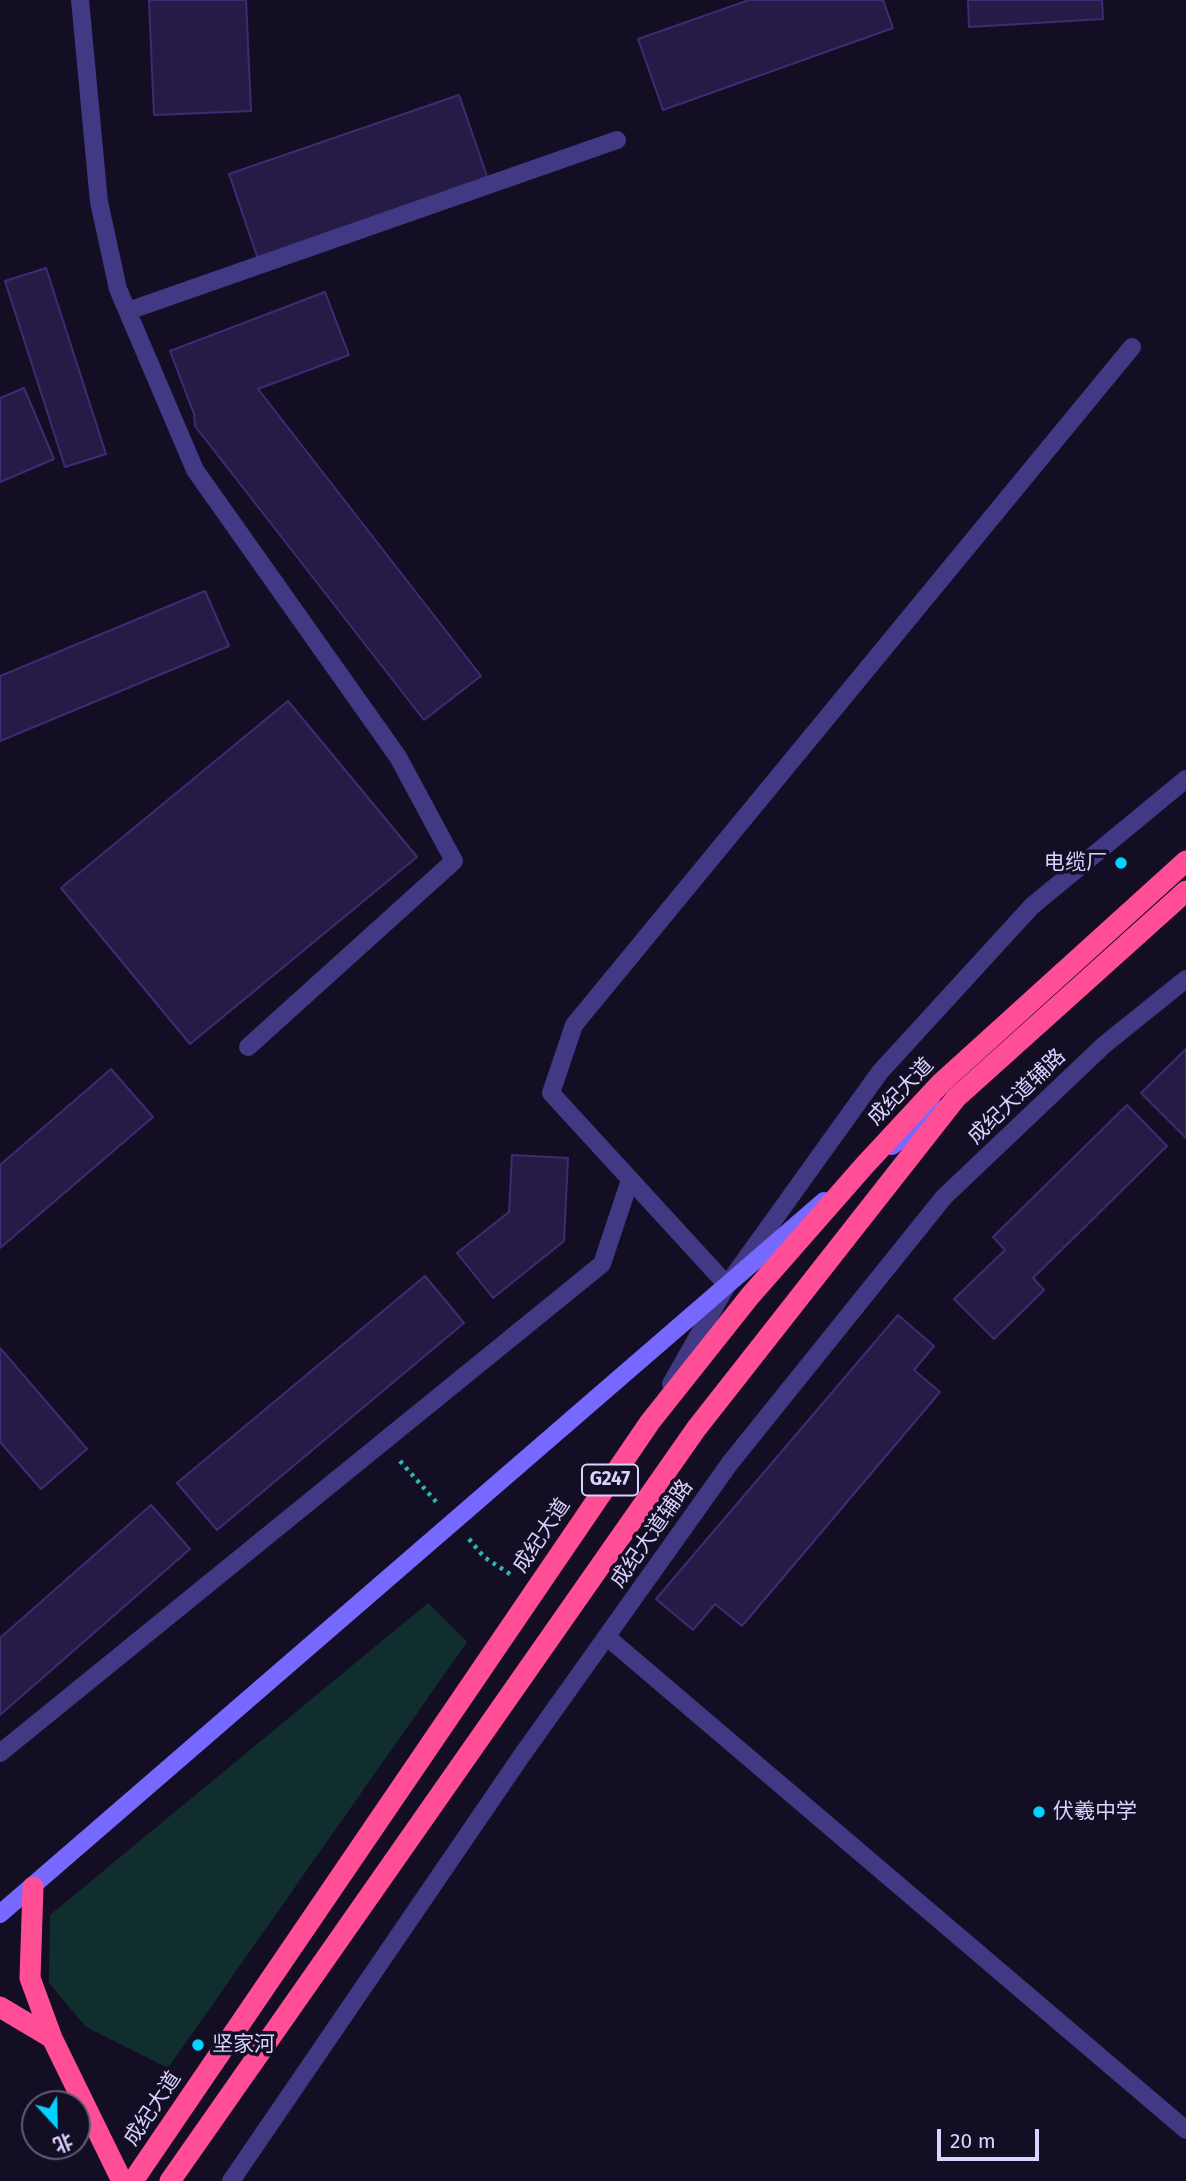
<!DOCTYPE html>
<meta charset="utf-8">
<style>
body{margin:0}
#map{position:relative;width:1186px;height:2181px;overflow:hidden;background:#140e25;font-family:"Fira Sans","Noto Sans SC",sans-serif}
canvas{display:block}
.north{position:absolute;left:21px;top:2090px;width:70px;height:70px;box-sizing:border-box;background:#140e25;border:2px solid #635c7c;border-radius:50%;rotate:158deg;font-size:19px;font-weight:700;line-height:28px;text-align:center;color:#dad2ff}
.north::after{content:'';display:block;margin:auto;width:24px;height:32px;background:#00d3fd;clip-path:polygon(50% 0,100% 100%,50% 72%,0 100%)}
.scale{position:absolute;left:937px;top:2129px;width:102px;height:32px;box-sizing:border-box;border:4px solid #dad2ff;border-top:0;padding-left:9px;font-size:21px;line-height:24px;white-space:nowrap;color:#dad2ff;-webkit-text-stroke:5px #140e25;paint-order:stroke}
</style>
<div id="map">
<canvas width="1186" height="2181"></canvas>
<div class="north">北</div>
<div class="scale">20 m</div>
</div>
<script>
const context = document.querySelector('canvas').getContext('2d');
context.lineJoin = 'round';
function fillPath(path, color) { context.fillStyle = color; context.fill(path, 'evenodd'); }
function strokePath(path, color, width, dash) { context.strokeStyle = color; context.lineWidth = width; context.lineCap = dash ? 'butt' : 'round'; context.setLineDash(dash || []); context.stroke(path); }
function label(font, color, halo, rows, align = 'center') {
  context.font = font + ' "Fira Sans","Noto Sans SC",sans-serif'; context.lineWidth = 7; context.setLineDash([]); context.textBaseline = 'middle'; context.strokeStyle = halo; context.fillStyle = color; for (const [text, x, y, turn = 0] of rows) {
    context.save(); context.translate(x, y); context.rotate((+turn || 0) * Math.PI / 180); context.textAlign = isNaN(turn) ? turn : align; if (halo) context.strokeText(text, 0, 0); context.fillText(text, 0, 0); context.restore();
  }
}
fillPath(new Path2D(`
 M428,1603L467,1642L168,2068L86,2027L49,1983L50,1915Z`), '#112e2f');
const building = new Path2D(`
 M149,0H246L251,111L154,115Z
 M749,0H883L893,28L663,110L638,39Z
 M968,0H1102L1103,19L969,27Z
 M459,95L488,179L258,259L229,174Z
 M46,268L106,454L65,467L5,281Z
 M325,292L349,355L258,389L481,676L424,720L195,426L194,414L170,351Z
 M24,388L54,459L0,482V398Z
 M205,591L229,646L0,741V676Z
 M288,701L417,857L190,1044L61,888Z
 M1186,1049V1138L1141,1093Z
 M111,1069L153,1117L0,1248V1165Z
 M1127,1105L1167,1146L1033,1278L1044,1290L994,1339L954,1299L1005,1250L993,1237Z
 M512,1155L568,1158L564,1241L493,1298L457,1253L509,1212Z
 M425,1276L464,1323L217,1530L177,1483Z
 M898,1315L934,1346L914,1370L940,1392L742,1626L715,1604L693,1630L656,1599Z
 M0,1348L87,1449L41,1489L0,1442Z
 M151,1505L190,1549L0,1715V1638Z`);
fillPath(building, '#261a46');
strokePath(building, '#3e2c72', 2);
strokePath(new Path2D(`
 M400,1461L438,1504
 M469,1539L484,1557L513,1576`), '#2db6b7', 4.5, [3.5, 5]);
strokePath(new Path2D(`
 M128,311L617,140
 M671,1384L727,1285L880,1072L1032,906L1186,779
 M231,2181L520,1758L730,1463L944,1197L1104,1045L1186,979`), '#413984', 18);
strokePath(new Path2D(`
 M80,0L99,202L118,289L195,470L398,757L454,861L248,1047
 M727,1285L551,1093L574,1025L1132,347
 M607,1637L1186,2130
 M0,1753L602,1264L630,1180`), '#413984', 18);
strokePath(new Path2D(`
 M892,1146L942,1109
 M0,1914L824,1201`), '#7769ff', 18);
strokePath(new Path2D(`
 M33,1887L30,1978L52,2038L122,2181
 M0,2007L52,2038
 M133,2181L650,1422L750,1296L864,1166L941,1083L1186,861
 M170,2181L696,1429L956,1098L1186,891`), '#ff4d96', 21);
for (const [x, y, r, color] of [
 [1121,863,7,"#00d3fd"],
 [1039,1812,7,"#00d3fd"],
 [198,2045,7,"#00d3fd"]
]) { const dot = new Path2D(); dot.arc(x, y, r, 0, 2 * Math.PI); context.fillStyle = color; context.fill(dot); strokePath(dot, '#140e25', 2.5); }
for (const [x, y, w] of [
 [610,1480,56]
]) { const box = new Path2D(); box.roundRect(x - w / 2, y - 15.5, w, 31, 5); context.fillStyle = '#140e25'; context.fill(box); strokePath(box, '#dad2ff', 2); }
label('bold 19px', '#dad2ff', null, [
 ["G247",610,1480]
]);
label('21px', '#dad2ff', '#140e25', [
 ["电缆厂",1107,863,"right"],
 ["伏羲中学",1053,1812],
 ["坚家河",212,2045]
], 'left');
label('21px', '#dad2ff', '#140e25', [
 ["成纪大道",901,1092,-46],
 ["成纪大道辅路",1017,1097,-44],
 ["成纪大道辅路",652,1534,-55],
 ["成纪大道",542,1536,-56],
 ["成纪大道",153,2109,-56]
]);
</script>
